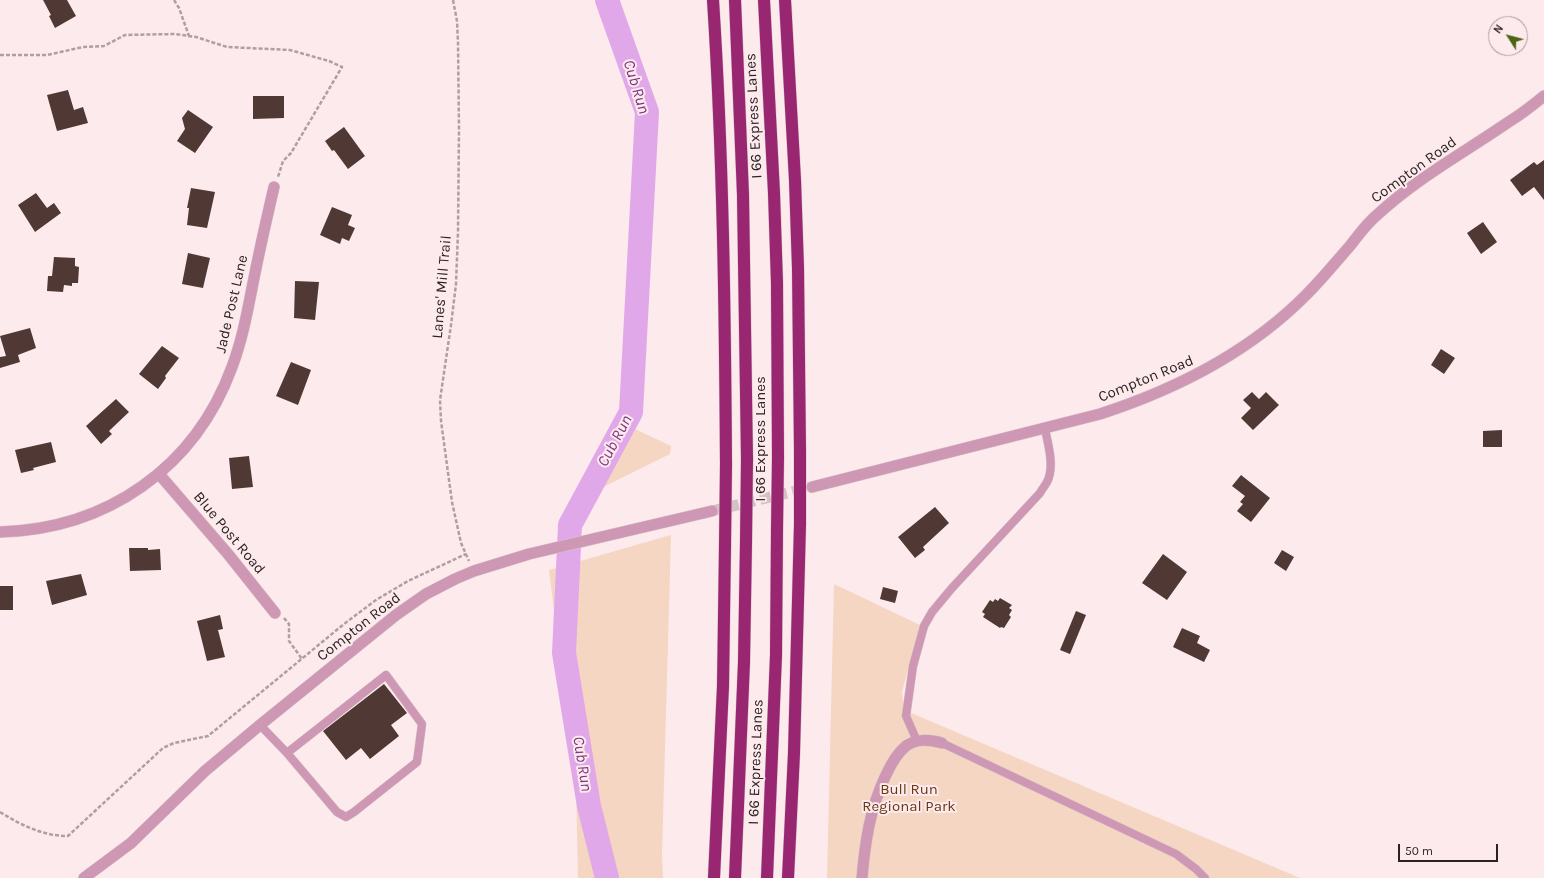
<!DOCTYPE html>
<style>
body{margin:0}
#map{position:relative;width:1544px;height:878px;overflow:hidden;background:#fdeaed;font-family:Karla,sans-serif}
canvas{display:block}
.north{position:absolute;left:1488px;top:16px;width:40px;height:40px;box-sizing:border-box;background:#fdeaed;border:1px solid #aa9a9c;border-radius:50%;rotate:306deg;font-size:11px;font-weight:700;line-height:16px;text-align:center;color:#2d2223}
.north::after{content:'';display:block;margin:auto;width:14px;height:18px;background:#4c6413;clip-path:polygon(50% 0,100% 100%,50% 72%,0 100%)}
.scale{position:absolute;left:1398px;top:844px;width:100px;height:18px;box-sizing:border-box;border:2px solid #2d2223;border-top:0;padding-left:5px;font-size:12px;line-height:14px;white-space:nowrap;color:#2d2223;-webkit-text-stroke:3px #fdeaed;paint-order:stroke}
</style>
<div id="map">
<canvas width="1544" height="878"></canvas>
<div class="north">N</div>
<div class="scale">50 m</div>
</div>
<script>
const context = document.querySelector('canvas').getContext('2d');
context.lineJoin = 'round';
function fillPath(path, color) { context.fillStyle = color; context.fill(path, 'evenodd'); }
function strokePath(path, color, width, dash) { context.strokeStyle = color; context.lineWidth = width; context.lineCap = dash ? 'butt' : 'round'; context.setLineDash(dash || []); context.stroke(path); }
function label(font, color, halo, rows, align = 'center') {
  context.font = font + ' Karla,sans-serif'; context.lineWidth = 4; context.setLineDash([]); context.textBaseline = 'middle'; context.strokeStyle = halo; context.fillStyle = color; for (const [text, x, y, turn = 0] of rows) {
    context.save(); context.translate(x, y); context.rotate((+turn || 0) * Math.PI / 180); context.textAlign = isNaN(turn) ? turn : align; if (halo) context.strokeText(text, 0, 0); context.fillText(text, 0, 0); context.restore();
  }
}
fillPath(new Path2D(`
 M618,421L671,446L670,454L591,493Z
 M671,535L662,854L663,878H578L576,786L549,570Z
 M834,584L920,625L902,692L904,710L1300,878H827Z`), '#f4d6c2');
strokePath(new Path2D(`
 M607,878L589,806L564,653L570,525L631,412L647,112L607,0`), '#e1a8e9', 24);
fillPath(new Path2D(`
 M43,0H67L76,16L55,28L49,16L51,15Z
 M68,90L74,110L83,107L88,123L57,131L47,95Z
 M253,96H284V118L253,119Z
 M188,110L213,127L195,153L177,141L185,129L182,118Z
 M344,127L365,156L348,169L334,150L332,151L325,141Z
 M1544,160V200L1534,187L1522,196L1510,180L1534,162L1537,165Z
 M191,188L215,192L207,228L187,225L189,208H187Z
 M36,193L47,208L54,203L61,213L35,232L18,205Z
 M332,207L352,215L348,225L355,228L349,241L342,238L340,244L320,235Z
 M1483,222L1497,242L1481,254L1467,233Z
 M188,253L210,258L203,288L182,284Z
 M54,257L75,258V266L79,267L78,283H72V286L64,285L63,292L47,291L48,276H52Z
 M295,281L319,282L315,320L294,318Z
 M30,328L36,348L18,355L20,362L0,368V357L6,356L0,336Z
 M162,346L179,358L165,376L166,378L158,389L139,374Z
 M1441,349L1455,358L1444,374L1431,365Z
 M291,362L311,370L298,405L276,396Z
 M1252,392L1259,399L1266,392L1279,405L1253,430L1241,418L1251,408L1243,400Z
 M116,399L129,412L109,431L112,434L101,444L86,426Z
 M1502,430V447H1483V431Z
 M51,442L56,462L33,468L34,470L21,473L15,450Z
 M249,456L253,487L232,489L229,458Z
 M1241,475L1270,498L1251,522L1237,511L1243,504L1240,502L1245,496L1232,486Z
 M935,507L949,523L923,547L925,550L915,558L898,537Z
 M129,548H148V550L160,549L161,570L130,571Z
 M1282,550L1294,557L1286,571L1274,563Z
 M1163,554L1187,572L1167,600L1142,583Z
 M81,574L87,595L52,605L46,581Z
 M0,586H13V610H0Z
 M883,587L898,591L895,603L880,599Z
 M1000,598L1012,605L1009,608L1012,610L1009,615L1011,617L1004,628L1001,627L1000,628L983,617L985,614L982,612L990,600L993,602L995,599L998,601Z
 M1076,611L1086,615L1070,654L1060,650Z
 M220,615L223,629L218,630L225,657L207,661L197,621Z
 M1182,628L1200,636L1197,643L1210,650L1204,662L1173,647Z
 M384,684L407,713L391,725L399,736L370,759L361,748L346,760L323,731Z`), '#503934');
strokePath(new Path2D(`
 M712,511L812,487`), '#d3c2c5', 11, [11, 5.5]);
const service = new Path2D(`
 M260,725L287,753L337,812L346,817L354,812L417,762L422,724L386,675L287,753
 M917,741L906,716L913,666L924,626L932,612L952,588L1040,493C1042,489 1045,486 1047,482C1055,467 1048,444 1045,429
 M942,743L1176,854L1196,869L1205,878`);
const minor = new Path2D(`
 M159,474L228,554L275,613
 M0,532C107,529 195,468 232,367C243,338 248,308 254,278C260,248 267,217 274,187
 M862,878C865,842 870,809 885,777C890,766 897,753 906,746C917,738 930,740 942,743`);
const tertiary = new Path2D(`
 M812,487L1100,414C1177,389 1250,352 1307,294C1322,279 1335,263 1349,247C1358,236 1366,224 1377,215C1417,178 1465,152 1510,121C1522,114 1533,105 1544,96
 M84,878L131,843L205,771L260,725L396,615L426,594L455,579L474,571L529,554L712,511`);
const motorway = new Path2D(`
 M713,0C723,154 725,309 726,464
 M735,0L743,195L747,459
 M764,0L774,193L777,283L778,457
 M785,0L795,180L798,268L800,452
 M714,878L723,686L725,546
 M735,878L744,662L746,542
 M767,878L776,655L777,530
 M788,878L794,753L800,524`);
strokePath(service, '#d8c6c9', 9);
strokePath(minor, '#d8c6c9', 12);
strokePath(tertiary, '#d8c6c9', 12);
strokePath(motorway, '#d8c6c9', 13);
strokePath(new Path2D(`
 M174,0L179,8L189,36
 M453,0L457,21L458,42L459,130L458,232L456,284L451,325L440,400L441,421L452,502L461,543L469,561
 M0,55H47L83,47L104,46L125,35L175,34L196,37L227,47L290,50L329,61L342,67L291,153L283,161L278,177
 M284,618L289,624V641L302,659
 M0,812C21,825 43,836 68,836L163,748L174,743L208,736L344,624L376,600L408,581L466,554`), '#af9fa1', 2.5, [4, 2]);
strokePath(service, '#ce98b5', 8);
strokePath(minor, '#ce98b5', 11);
strokePath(tertiary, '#ce98b5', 11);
strokePath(motorway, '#992671', 12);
const motorwayBridge = new Path2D(`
 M800,524V452
 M777,530L778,457
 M746,542L747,459
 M725,546L726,464`);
strokePath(motorwayBridge, '#d8c6c9', 13, []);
strokePath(motorwayBridge, '#992671', 12);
label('15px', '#2d2223', '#fdeaed', [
 ["I 66 Express Lanes",754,116,-93],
 ["Compton Road",1414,170,-36],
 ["Lanes' Mill Trail",442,287,-85],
 ["Jade Post Lane",232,304,-77],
 ["Compton Road",1146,379,-22],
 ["I 66 Express Lanes",761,439,-90],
 ["Blue Post Road",229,533,50],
 ["Compton Road",359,627,-38],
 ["I 66 Express Lanes",756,762,-88]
]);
label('15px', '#673812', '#fdeaed', [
 ["Bull Run",909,790],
 ["Regional Park",909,807]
]);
label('italic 16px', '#7a3784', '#fdeaed', [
 ["Cub Run",636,87,73],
 ["Cub Run",615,441,-62],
 ["Cub Run",582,764,81]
]);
</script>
